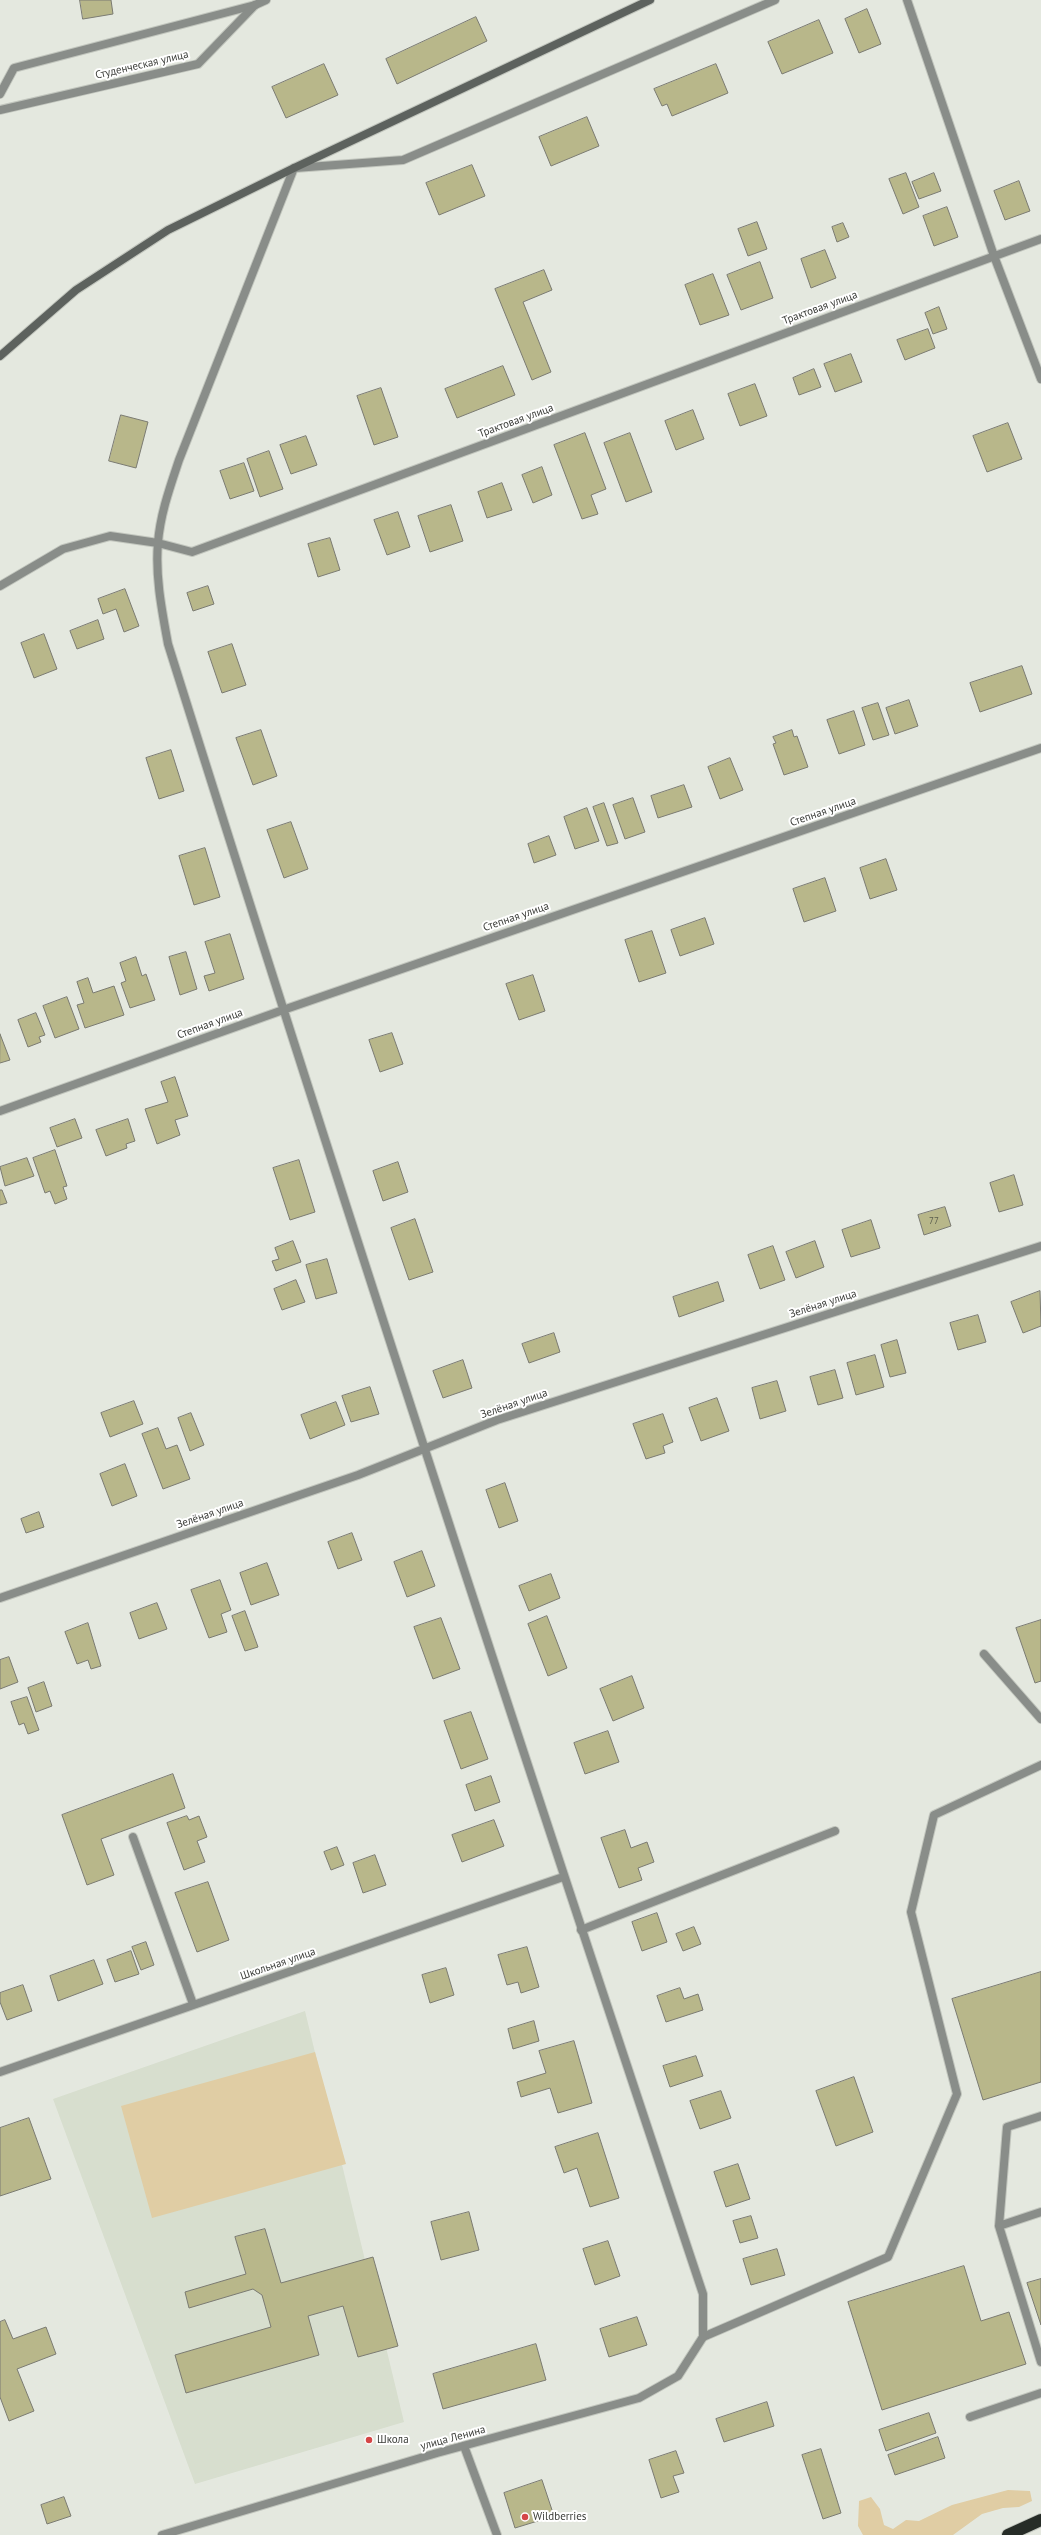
<!DOCTYPE html>
<meta charset="utf-8">
<style>
body{margin:0}
canvas{display:block;background:#e4e8df}
</style>
<canvas width="1041" height="2535"></canvas>
<script>
const context = document.querySelector('canvas').getContext('2d');
context.lineJoin = 'round';
function fillPath(path, color) { context.fillStyle = color; context.fill(path, 'evenodd'); }
function strokePath(path, color, width, dash) { context.strokeStyle = color; context.lineWidth = width; context.lineCap = dash ? 'butt' : 'round'; context.setLineDash(dash || []); context.stroke(path); }
function label(font, color, halo, rows, align = 'center') {
  context.font = font + ' "PT Sans",sans-serif'; context.lineWidth = 4; context.setLineDash([]); context.textBaseline = 'middle'; context.strokeStyle = halo; context.fillStyle = color; for (const [text, x, y, turn = 0] of rows) {
    context.save(); context.translate(x, y); context.rotate((+turn || 0) * Math.PI / 180); context.textAlign = isNaN(turn) ? turn : align; if (halo) context.strokeText(text, 0, 0); context.fillText(text, 0, 0); context.restore();
  }
}
fillPath(new Path2D(`
 M305,2011L404,2422L195,2484L53,2099Z`), '#d7dece');
fillPath(new Path2D(`
 M315,2052L346,2164L152,2218L121,2106Z
 M1008,2490L1030,2491L1032,2501L1019,2507L1003,2508L982,2514L953,2535H863L858,2526L859,2501L871,2497L880,2509L884,2525L893,2529L906,2520L919,2521L952,2505Z`), '#e0cda4');
const building = new Path2D(`
 M80,0H111L113,14L83,19Z
 M867,9L881,44L859,53L845,19Z
 M476,17L487,41L397,84L386,59Z
 M819,20L833,53L782,74L768,42Z
 M324,64L338,95L286,118L272,87Z
 M716,64L728,93L672,116L667,104L662,106L654,89Z
 M587,117L599,146L551,166L539,137Z
 M472,165L485,196L439,215L426,183Z
 M906,173L919,207L903,214L889,179Z
 M934,173L941,191L919,199L912,182Z
 M1019,181L1030,211L1005,220L994,191Z
 M947,207L958,237L934,246L923,216Z
 M757,222L767,249L748,256L738,229Z
 M843,223L849,237L837,242L832,227Z
 M825,250L836,278L811,288L801,259Z
 M760,262L773,298L741,310L727,275Z
 M544,270L552,290L523,302L551,372L532,380L495,289Z
 M713,274L729,315L700,325L685,285Z
 M939,307L947,329L933,334L925,313Z
 M928,329L935,348L905,360L897,340Z
 M851,354L862,382L835,392L824,364Z
 M503,366L515,395L457,418L445,389Z
 M814,369L821,387L799,395L793,378Z
 M755,384L767,416L740,426L728,394Z
 M381,388L398,437L374,445L357,396Z
 M693,410L704,439L676,450L665,421Z
 M121,415L148,422L136,468L109,461Z
 M1008,423L1022,459L987,472L973,436Z
 M585,433L606,489L591,495L598,514L582,519L554,445Z
 M630,433L652,492L626,502L604,443Z
 M306,436L317,465L291,474L280,445Z
 M269,451L283,489L260,497L247,459Z
 M244,463L254,491L230,499L220,471Z
 M542,467L552,495L533,503L522,475Z
 M502,483L512,510L487,518L478,492Z
 M451,505L463,541L430,552L418,516Z
 M398,512L410,547L387,555L374,520Z
 M330,538L340,570L318,577L308,544Z
 M208,586L214,604L193,611L187,593Z
 M125,589L139,626L124,632L116,609L103,614L98,599Z
 M98,620L104,639L77,649L70,631Z
 M44,634L57,669L34,678L21,643Z
 M232,644L246,685L222,693L208,652Z
 M1022,666L1032,694L980,712L970,683Z
 M909,700L918,726L895,734L886,708Z
 M878,703L889,735L873,740L862,708Z
 M854,711L865,745L839,754L827,720Z
 M261,730L277,776L253,785L236,738Z
 M792,730L794,737L797,736L808,767L784,775L773,744L776,743L773,737Z
 M171,750L184,791L159,799L146,758Z
 M730,758L743,790L720,799L708,767Z
 M684,785L692,807L658,818L651,796Z
 M633,798L645,832L625,839L613,805Z
 M604,803L618,843L607,846L593,807Z
 M587,808L599,841L575,849L564,817Z
 M291,822L308,869L284,878L267,830Z
 M549,836L556,855L534,863L528,844Z
 M205,848L220,897L194,905L179,856Z
 M886,859L897,890L870,899L860,868Z
 M825,878L836,911L804,922L793,889Z
 M705,918L714,944L680,956L671,930Z
 M652,931L666,973L639,982L625,940Z
 M230,934L244,979L209,991L204,976L215,973L205,942Z
 M186,952L197,989L180,995L169,957Z
 M136,957L142,976L146,974L155,1000L130,1008L121,983L126,981L120,963Z
 M533,975L545,1011L519,1020L506,984Z
 M88,978L93,993L114,986L124,1015L85,1028L77,1005L84,1003L77,982Z
 M67,997L79,1029L55,1038L43,1006Z
 M36,1013L45,1035L39,1037L41,1042L28,1047L18,1020Z
 M392,1033L403,1064L380,1072L369,1040Z
 M0,1034L10,1060L0,1063Z
 M175,1077L188,1116L175,1120L180,1135L157,1144L145,1109L168,1102L161,1082Z
 M75,1119L82,1138L57,1147L50,1128Z
 M128,1119L135,1141L126,1144L127,1148L106,1156L96,1130Z
 M55,1150L67,1186L63,1187L67,1199L55,1204L50,1191L45,1193L33,1158Z
 M27,1158L34,1176L5,1186L0,1167Z
 M299,1160L315,1212L290,1220L273,1168Z
 M398,1162L408,1192L383,1201L373,1171Z
 M1014,1175L1023,1205L999,1212L990,1183Z
 M0,1190H2L7,1203L0,1205Z
 M945,1207L951,1226L924,1235L918,1215Z
 M415,1219L433,1272L409,1280L391,1228Z
 M871,1220L880,1248L851,1257L842,1230Z
 M293,1241L301,1262L276,1271L272,1261L279,1259L275,1248Z
 M815,1241L824,1267L796,1278L786,1252Z
 M773,1246L785,1280L760,1289L748,1255Z
 M327,1259L337,1293L316,1299L306,1265Z
 M296,1280L305,1302L282,1310L274,1289Z
 M718,1282L724,1301L679,1317L673,1297Z
 M1040,1291L1041,1326L1023,1333L1011,1302Z
 M978,1315L986,1342L958,1350L950,1323Z
 M554,1333L560,1352L529,1363L522,1344Z
 M897,1340L906,1373L890,1377L881,1345Z
 M875,1355L884,1387L856,1395L847,1363Z
 M463,1360L472,1388L443,1398L433,1371Z
 M835,1370L843,1398L818,1405L810,1377Z
 M777,1381L786,1411L760,1419L752,1388Z
 M370,1387L379,1414L351,1422L342,1396Z
 M717,1398L729,1431L701,1441L689,1408Z
 M134,1401L143,1424L110,1437L101,1413Z
 M336,1402L345,1425L310,1439L301,1415Z
 M191,1413L204,1445L190,1451L178,1418Z
 M663,1414L673,1442L663,1446L665,1453L646,1459L633,1424Z
 M158,1428L166,1449L177,1445L190,1479L163,1489L142,1434Z
 M125,1464L137,1496L112,1506L100,1474Z
 M505,1483L518,1521L499,1528L486,1490Z
 M39,1512L44,1527L26,1533L21,1519Z
 M352,1533L362,1560L338,1569L328,1542Z
 M422,1551L435,1586L407,1597L394,1562Z
 M267,1563L279,1595L251,1605L240,1573Z
 M551,1574L560,1598L529,1611L519,1586Z
 M220,1580L231,1610L221,1614L227,1632L209,1638L191,1590Z
 M157,1603L167,1629L139,1639L130,1613Z
 M245,1611L258,1647L245,1651L232,1616Z
 M547,1616L567,1668L548,1676L528,1624Z
 M441,1618L460,1669L433,1679L414,1627Z
 M1041,1620V1681L1035,1683L1016,1628Z
 M88,1623L101,1666L91,1669L88,1660L77,1664L65,1632Z
 M9,1657L18,1682L0,1689V1660Z
 M632,1676L644,1708L613,1721L600,1689Z
 M44,1682L52,1706L36,1712L28,1688Z
 M27,1697L39,1730L28,1734L24,1723L19,1725L11,1702Z
 M471,1712L488,1759L461,1769L444,1721Z
 M608,1731L619,1762L585,1774L574,1743Z
 M173,1774L185,1808L101,1839L114,1875L87,1885L62,1815Z
 M491,1776L500,1802L475,1811L466,1785Z
 M187,1816L189,1820L199,1816L207,1837L197,1841L205,1862L184,1870L167,1823Z
 M494,1820L504,1846L462,1862L452,1835Z
 M625,1830L631,1848L647,1842L654,1862L638,1868L642,1880L619,1888L601,1838Z
 M337,1847L344,1865L331,1870L324,1852Z
 M375,1855L386,1885L363,1893L353,1863Z
 M208,1882L229,1940L197,1952L175,1893Z
 M657,1913L667,1942L642,1951L632,1922Z
 M694,1927L701,1944L683,1951L676,1934Z
 M146,1942L154,1965L141,1970L132,1947Z
 M527,1947L539,1987L521,1993L518,1982L507,1985L498,1955Z
 M131,1951L139,1974L115,1982L107,1960Z
 M94,1960L103,1984L58,2001L50,1976Z
 M446,1968L454,1995L430,2003L422,1975Z
 M1041,1972V2082L983,2100L952,1999Z
 M23,1985L32,2011L7,2020L0,2002V1993Z
 M680,1988L684,1999L698,1994L703,2010L666,2022L657,1996Z
 M534,2021L539,2041L513,2049L508,2029Z
 M574,2041L592,2103L558,2113L550,2088L521,2097L517,2082L546,2073L539,2051Z
 M696,2056L703,2076L670,2087L663,2066Z
 M854,2077L873,2132L836,2146L816,2091Z
 M721,2091L731,2118L700,2129L690,2101Z
 M29,2118L51,2179L0,2196V2128Z
 M598,2133L619,2198L590,2207L577,2168L564,2173L555,2147Z
 M738,2164L750,2199L726,2207L714,2172Z
 M469,2212L479,2250L441,2260L431,2222Z
 M751,2216L758,2238L740,2243L733,2221Z
 M265,2229L281,2283L373,2257L398,2346L358,2357L343,2306L308,2316L319,2355L186,2393L175,2355L271,2327L262,2295L253,2289L189,2308L185,2292L246,2274L235,2237Z
 M608,2241L620,2276L595,2285L583,2249Z
 M777,2249L785,2275L751,2285L743,2259Z
 M964,2266L981,2321L1009,2312L1026,2364L882,2410L848,2302Z
 M1041,2279V2325L1027,2283Z
 M637,2317L647,2345L609,2357L600,2329Z
 M5,2320L13,2339L46,2327L56,2354L17,2369L34,2411L9,2421L0,2397V2322Z
 M536,2344L546,2380L443,2409L433,2374Z
 M767,2402L774,2426L724,2442L716,2419Z
 M929,2413L936,2433L886,2451L879,2430Z
 M938,2437L945,2458L895,2475L888,2455Z
 M821,2449L841,2513L823,2519L802,2455Z
 M676,2451L684,2473L673,2476L679,2492L661,2498L649,2460Z
 M542,2480L554,2516L515,2528L504,2493Z
 M64,2497L71,2516L47,2524L41,2505Z`);
fillPath(building, '#b8b78a');
strokePath(building, '#7b7b72', 1);
const lane = new Path2D(`
 M0,94L14,68L255,5
 M295,168L403,160L775,0
 M984,1654L1041,1719
 M133,1837L193,2004
 M581,1930L835,1831
 M1041,2116L1007,2127L999,2226L1041,2362
 M999,2226L1041,2212
 M703,2337L888,2257L957,2094L911,1912L934,1815L1041,1765
 M970,2417L1041,2393
 M464,2446L497,2535`);
const street = new Path2D(`
 M907,0L994,256L1041,379
 M0,110L198,64L255,5L266,0
 M0,586L63,549L110,536L158,543L192,552L1041,239
 M0,1111L283,1010L1041,748
 M0,1598L358,1475L497,1420L1041,1246
 M0,2072L563,1877
 M162,2535L437,2453L639,2398L678,2376L703,2337V2294C520,1746 341,1196 168,644C162,611 155,576 158,543C160,515 170,487 179,460L294,168`);
const secondary = new Path2D(`
 M0,356L76,290L168,230L294,168L650,0`);
const highway = new Path2D(`
 M1008,2535L1041,2520`);
strokePath(lane, '#c2c6be', 10);
strokePath(street, '#c2c6be', 10);
strokePath(secondary, '#c2c6be', 10);
strokePath(highway, '#c2c6be', 14);
strokePath(lane, '#898d89', 8);
strokePath(street, '#898d89', 8);
strokePath(secondary, '#5d625e', 8);
strokePath(highway, '#262c27', 12);
for (const [x, y, r, color] of [
 [369,2440,4,"#d54647"],
 [525,2517,4,"#d54647"]
]) { const dot = new Path2D(); dot.arc(x, y, r, 0, 2 * Math.PI); context.fillStyle = color; context.fill(dot); strokePath(dot, '#fff', 1.5); }
label('9px', '#5a5c4d', null, [
 ["77",934,1221]
]);
label('11px', '#3b3d39', '#fff', [
 ["Студенческая улица",142,65,-13],
 ["Трактовая улица",820,308,-20],
 ["Трактовая улица",516,421,-20],
 ["Степная улица",823,812,-19],
 ["Степная улица",516,917,-19],
 ["Степная улица",210,1024,-20],
 ["Зелёная улица",823,1304,-18],
 ["Зелёная улица",514,1404,-19],
 ["Зелёная улица",210,1514,-19],
 ["Школьная улица",278,1964,-19],
 ["улица Ленина",453,2438,-15]
]);
label('11px', '#3b3d39', '#fff', [
 ["Школа",377,2440],
 ["Wildberries",533,2517]
], 'left');
</script>
